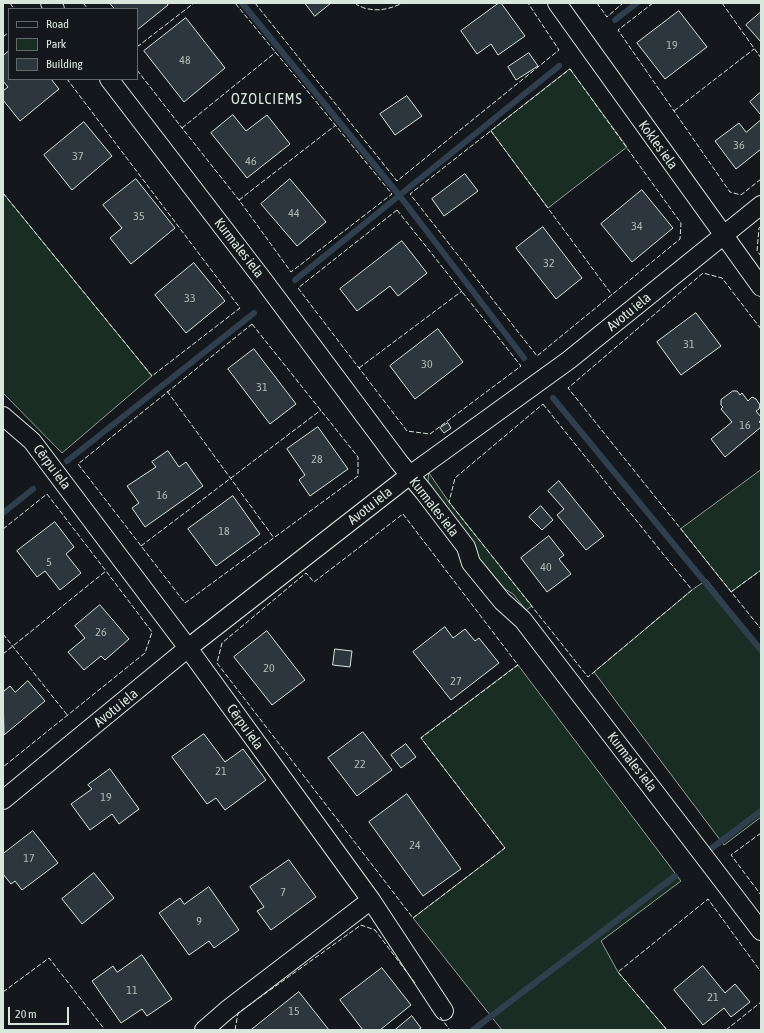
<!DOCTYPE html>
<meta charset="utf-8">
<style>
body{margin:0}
#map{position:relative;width:764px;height:1033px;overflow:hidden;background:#14181c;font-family:"Asap Condensed",sans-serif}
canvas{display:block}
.frame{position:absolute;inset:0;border:4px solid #d8e6dc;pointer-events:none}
.legend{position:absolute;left:8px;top:8px;width:130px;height:72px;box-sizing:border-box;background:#14181c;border:1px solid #626a69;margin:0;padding:5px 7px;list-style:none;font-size:12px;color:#d8e6dc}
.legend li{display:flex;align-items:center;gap:8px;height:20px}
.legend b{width:20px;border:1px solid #626a69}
.scale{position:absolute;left:8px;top:1007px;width:61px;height:18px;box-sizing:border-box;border:2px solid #d8e6dc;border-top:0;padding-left:5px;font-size:12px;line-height:14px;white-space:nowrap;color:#d8e6dc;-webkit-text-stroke:3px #14181c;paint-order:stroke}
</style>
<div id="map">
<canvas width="764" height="1033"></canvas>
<div class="frame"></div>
<ul class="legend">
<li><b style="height:5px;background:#14181c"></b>Road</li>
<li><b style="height:11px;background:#1a2d24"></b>Park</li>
<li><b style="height:11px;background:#2c363c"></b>Building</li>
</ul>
<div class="scale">20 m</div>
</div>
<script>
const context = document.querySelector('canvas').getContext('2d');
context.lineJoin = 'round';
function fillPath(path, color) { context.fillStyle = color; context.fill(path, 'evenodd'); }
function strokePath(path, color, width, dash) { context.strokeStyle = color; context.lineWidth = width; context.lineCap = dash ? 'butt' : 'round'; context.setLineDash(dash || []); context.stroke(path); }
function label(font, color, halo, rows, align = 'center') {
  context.font = font + ' "Asap Condensed",sans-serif'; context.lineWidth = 3; context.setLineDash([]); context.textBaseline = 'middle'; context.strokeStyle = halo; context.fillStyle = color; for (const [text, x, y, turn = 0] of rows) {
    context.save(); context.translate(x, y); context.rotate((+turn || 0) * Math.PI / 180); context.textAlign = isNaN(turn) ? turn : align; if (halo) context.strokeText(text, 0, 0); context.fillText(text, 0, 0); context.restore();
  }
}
const green = new Path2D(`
 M570,69L627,147L548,208L491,131Z
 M3,193L152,376L62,453L3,393Z
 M761,470V570L731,592L681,529Z
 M429,473L449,502L532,606L526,610L513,594L505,589L479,558L428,484Z
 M707,580L761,649V817L724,845L594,672L692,590Z
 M518,665L681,881L601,941L618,972L667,1030H502L413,918L505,848L421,738Z`);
fillPath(green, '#1a2d24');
strokePath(green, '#939e99', 1);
strokePath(new Path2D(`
 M242,3L399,195L524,358
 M615,20L637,3
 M295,280L559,66
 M553,398L761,650
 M67,461L254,313
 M3,513L33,489
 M712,848L761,811
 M473,1030L675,876`), '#2f3f4d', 6);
const building = new Path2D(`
 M110,3H167L168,5L137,30V9H115Z
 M305,3H331L315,16Z
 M499,3H501L525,36L498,55L491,44L477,54L461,31Z
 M679,11L707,47L665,79L637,43Z
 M760,13L761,14V42L746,25Z
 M186,18L225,68L184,102L144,51Z
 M9,51V79H51L59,89L20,121L3,100V91L8,87L3,81V56Z
 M529,53L538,66L516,80L508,67Z
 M761,92V115L750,102Z
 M407,96L422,116L395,135L380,114Z
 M233,115L246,131L267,115L290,144L247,178L211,133Z
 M761,120V149L736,169L715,141L739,123L746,132Z
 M84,122L112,156L72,190L44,155Z
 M465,174L478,191L444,216L432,199Z
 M136,179L175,228L131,264L110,238L122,228L103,205Z
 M290,179L326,222L297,246L261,204Z
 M642,190L673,228L632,262L601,224Z
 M543,227L582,278L556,299L516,248Z
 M402,241L427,273L398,296L390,286L357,311L340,289Z
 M194,263L225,301L186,333L155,295Z
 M696,313L721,346L681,375L657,342Z
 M438,329L463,362L415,399L390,366Z
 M254,349L296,404L270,424L228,369Z
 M733,391H737L740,395L742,393L748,401L752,397L756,399L760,405L759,409L756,411L761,417V420L759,422L761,423V427L725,457L711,439L732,422L721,409L723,407L721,405V400Z
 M448,423L451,428L444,433L440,428Z
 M318,427L348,469L310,496L299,480L305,475L287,449Z
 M168,451L179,467L186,462L203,486L145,527L132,508L139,503L127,486L156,467L152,462Z
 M559,481L604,536L586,550L557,515L564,509L548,491Z
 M233,496L260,534L216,566L188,529Z
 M541,506L553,520L542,530L529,517Z
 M55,522L74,547L66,554L81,573L60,590L45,571L37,577L17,551Z
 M549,536L564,555L559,559L571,574L547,592L521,558Z
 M100,605L129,639L105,660L101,656L84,670L68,652L85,638L75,626Z
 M445,627L453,638L465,629L475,641L479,638L499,663L451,700L413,652Z
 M267,631L305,680L272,705L234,657Z
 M335,649L352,651L350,667L333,665Z
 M28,681L45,701L4,735L3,692L10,686L15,692Z
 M363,732L392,770L357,796L328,758Z
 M204,734L225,762L243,749L266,780L225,810L216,798L207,804L172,757Z
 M406,744L416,757L401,768L391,755Z
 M110,769L139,809L119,824L112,814L90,830L71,804L92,789L88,785Z
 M407,794L461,869L423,896L369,822Z
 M33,831L58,863L22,890L15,881L11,884L3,874V854Z
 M289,860L316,897L271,930L257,911L264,907L250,887Z
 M94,873L114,898L82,924L62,899Z
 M209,887L239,930L214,948L209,941L189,955L159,913L180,898L184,904Z
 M142,955L172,999L147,1016L142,1009L121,1023L92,981L113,966L117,972Z
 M703,966L725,993L735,984L750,1002L731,1017L724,1008L703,1025L674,990Z
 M382,968L411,1005L380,1030H363L340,1000Z
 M299,992L329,1030H251Z
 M412,1016L421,1028L418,1030H395Z`);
fillPath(building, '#2c363c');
strokePath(building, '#d8e6dc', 1);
const minor = new Path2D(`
 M50,3L55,9
 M557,3L761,287
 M109,79L264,281L399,462L424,492L466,547L471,563L502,601L523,620L713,868L761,931
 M3,416L32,441L188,648L371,900L227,1010L204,1030
 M3,800L188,648L410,475L569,360L761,205
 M371,900L444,1011`);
strokePath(minor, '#d8e6dc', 20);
strokePath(minor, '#14181c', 18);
strokePath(new Path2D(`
 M10,3L14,9
 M83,3L88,9
 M255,3L397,181L559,50L528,3
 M355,3C358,6 360,6 364,8C379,12 389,9 403,3
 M597,3L607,17L623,3
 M653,3L618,30L730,192L741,195L761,179
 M722,3L761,58
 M3,37L9,32
 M137,47L194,3
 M570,69L681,223L680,239L537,356L410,194Z
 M137,70L182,128L239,200L291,272L392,194L235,3
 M674,111L754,49
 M182,128L276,52
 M491,131L612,295
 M3,193L152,376L240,308L67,79
 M239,200L336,125
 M397,210L521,366L430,434L407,431L298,288Z
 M761,226L759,228L757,251L761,256
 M252,324L358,457V476L185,603L78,464Z
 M761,329L722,278L703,273L568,388L761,629
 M359,368L462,291
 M167,391L274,538
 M543,404L692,590L588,677L449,502L455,478Z
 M403,514L518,665L421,738L505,848L413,918L217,663L222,643L306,573L314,582Z
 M3,529L47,494L106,571L152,632L145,653L3,767
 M141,546L321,410
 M731,592L761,570
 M3,634L68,716
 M3,654L106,571
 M761,833L731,855L761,895
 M3,992L49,958L105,1030
 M440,1017L450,1030
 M235,1030L238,1013L361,925L375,930L415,983
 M667,1030L618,972L708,899L761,972
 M726,1030L761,1002`), '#d8e6dc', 1, [5, 2]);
label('12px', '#adbab4', null, [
 ["19",672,45],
 ["48",185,60],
 ["36",739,145],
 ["37",78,156],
 ["46",251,161],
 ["44",294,213],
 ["35",139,216],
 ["34",637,226],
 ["32",549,263],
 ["33",190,298],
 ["31",689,344],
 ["30",427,364],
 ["31",262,387],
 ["16",745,425],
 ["28",317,459],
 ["16",162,495],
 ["18",224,531],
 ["5",49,562],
 ["40",546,567],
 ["26",101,632],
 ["20",269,668],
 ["27",456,681],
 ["22",360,764],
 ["21",221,771],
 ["19",106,797],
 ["24",415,845],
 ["17",29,858],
 ["7",283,892],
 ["9",199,921],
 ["11",132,990],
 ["21",713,997],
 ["15",294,1011]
]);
label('14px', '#d8e6dc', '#14181c', [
 ["Kokles iela",658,145,54],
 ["Kurmales iela",239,248,52],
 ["Avotu iela",629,312,-39],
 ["Cērpu iela",52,467,53],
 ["Avotu iela",370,506,-38],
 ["Kurmales iela",434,507,52],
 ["Avotu iela",116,708,-39],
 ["Cērpu iela",245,727,54],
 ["Kurmales iela",632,762,52]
]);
context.letterSpacing = '1px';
label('15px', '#d8e6dc', '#14181c', [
 ["OZOLCIEMS",267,99]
]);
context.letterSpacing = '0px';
</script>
